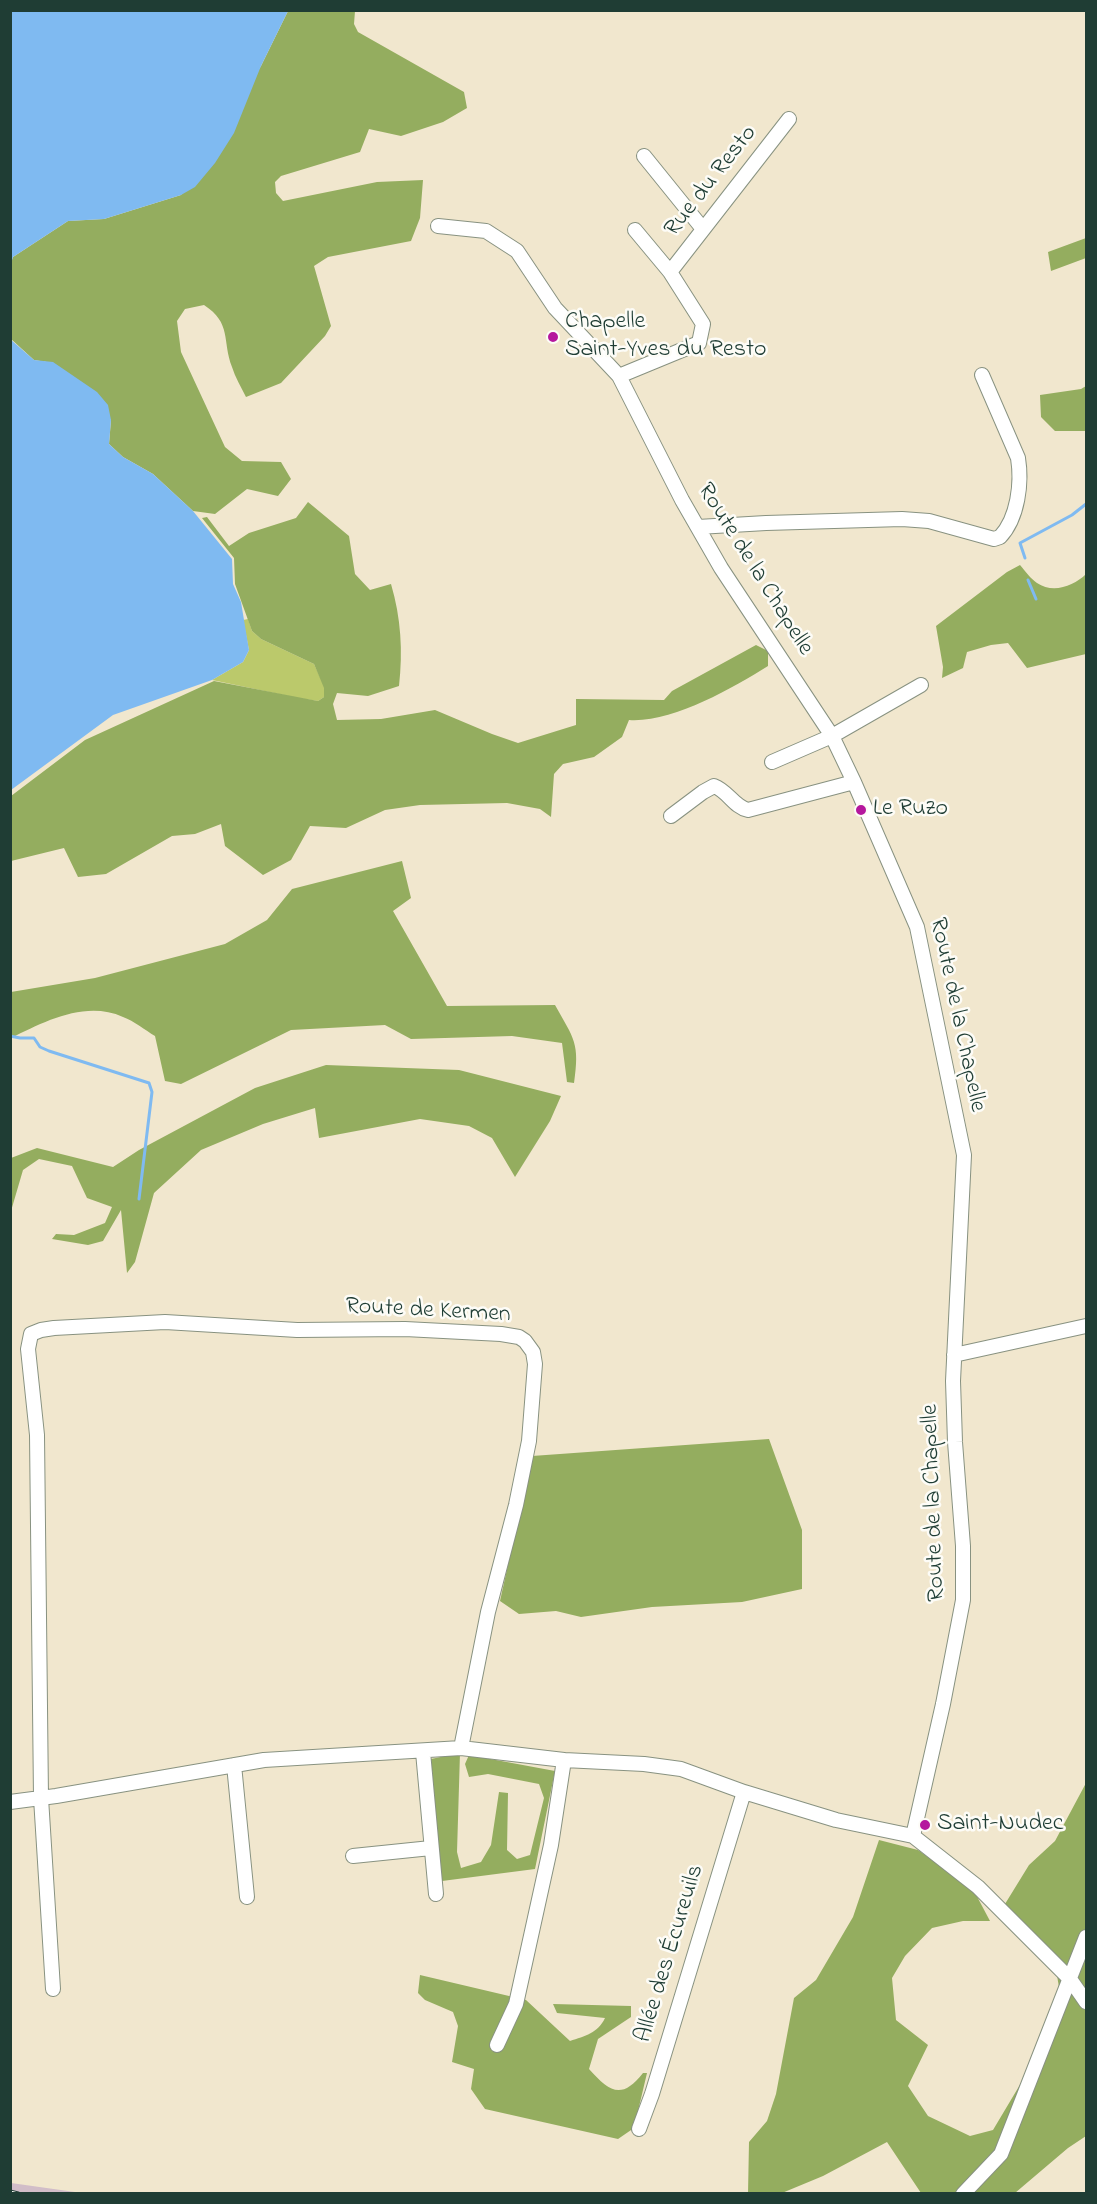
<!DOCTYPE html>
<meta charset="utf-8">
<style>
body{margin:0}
#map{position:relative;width:1097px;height:2204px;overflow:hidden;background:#f1e7ce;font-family:"Indie Flower",sans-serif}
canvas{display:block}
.frame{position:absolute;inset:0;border:12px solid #1f3d34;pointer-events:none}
</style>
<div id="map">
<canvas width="1097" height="2204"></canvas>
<div class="frame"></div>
</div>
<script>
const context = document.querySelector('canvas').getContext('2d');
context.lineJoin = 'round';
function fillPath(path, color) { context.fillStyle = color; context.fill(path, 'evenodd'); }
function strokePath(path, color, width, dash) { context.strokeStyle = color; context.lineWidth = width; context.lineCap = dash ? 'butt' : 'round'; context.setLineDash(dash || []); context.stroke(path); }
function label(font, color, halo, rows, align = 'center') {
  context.font = font + ' "Indie Flower",sans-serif'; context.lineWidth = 5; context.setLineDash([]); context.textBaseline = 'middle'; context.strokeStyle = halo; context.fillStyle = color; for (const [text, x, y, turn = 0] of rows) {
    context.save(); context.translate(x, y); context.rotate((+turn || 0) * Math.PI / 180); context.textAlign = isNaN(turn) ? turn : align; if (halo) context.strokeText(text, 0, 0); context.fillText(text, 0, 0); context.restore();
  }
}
fillPath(new Path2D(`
 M11,2183L75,2192L85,2193H11Z`), '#d1bdc8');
fillPath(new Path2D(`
 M248,619L252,631L261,639L314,664L325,688L324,697L318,701L298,698L212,680L243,662L249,650L243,620Z`), '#bbc96b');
fillPath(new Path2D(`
 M288,11H355L354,24L358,32L464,92L467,108L443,122L401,136L369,129L360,152L281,176L275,182L276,193L283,201L377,182L423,180L420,218L411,241L328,257L314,266L331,326L325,336L281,383L246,397C241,387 235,377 232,367C222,341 232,323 204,305L185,309L177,321L181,352L225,447L242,461L281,462L291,479L278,496L247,489L215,514L193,511L153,474L123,457L109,444L111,420L53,363L34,360L11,339L10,264L13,257L68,221L104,219L181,195L261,66Z
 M1086,238V258L1051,271L1048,252Z
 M1086,386V431H1055L1041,417L1040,395L1081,389Z
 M308,502L349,536L355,574L370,590L391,584C401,618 403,651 399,686L368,696L337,693L333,704L337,720L381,719L435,710L492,734L518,743L576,725V699L664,700L672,691L756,645L768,651V666C731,689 672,723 629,720L622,737L594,757L563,764L554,774L551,817L540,809L507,803L420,805L385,810L346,828L310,826L291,860L263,875L225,846L221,824L195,834L172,836L106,874L78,877L64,848L11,861V796L85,740L214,681L318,701L324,697V688L314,664L261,639L252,631L235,584L234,558L202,518L207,517L229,546L249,533L296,518Z
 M1020,565C1025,571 1031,579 1037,583C1053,594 1074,586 1086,574V654L1027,668L1008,643L991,645L967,652L963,668L942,678L943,667L936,626L1007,572Z
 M402,861L411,898L393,911L447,1006L555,1005C574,1039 580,1043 574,1083L567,1082L562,1043L512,1036L411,1039L385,1025L291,1030L181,1084L165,1081L155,1036C145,1030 134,1021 123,1017C85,1000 44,1022 11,1038V992L95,978L225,944L267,920L292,889Z
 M326,1065L459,1070L561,1096L550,1121L515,1177L492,1138L469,1126L420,1119L319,1138L315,1108L263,1124L201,1150L154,1193L135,1262L127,1273L121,1210L103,1241L88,1245L52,1239L56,1234L74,1235L105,1223L112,1207L87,1198L72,1166L39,1159L23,1170L11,1211V1158L37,1148L113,1167L139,1150L255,1088Z
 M769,1439L802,1530V1589L742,1602L652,1607L581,1617L556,1611L519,1614L500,1601L532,1456Z
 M460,1753L457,1852L461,1868L481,1862L491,1845L499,1792L508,1793L507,1850L517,1859L530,1855L544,1798L539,1784L488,1774L469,1777L465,1764L469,1755L555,1771L535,1869L442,1881L431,1759Z
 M1086,1783V2136L1068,2148L1015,2193H921L887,2142L823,2176L782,2193L748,2194L749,2142L767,2121L776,2094L794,1998L816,1980L853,1917L879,1840L918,1850L973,1889L990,1921H963L932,1928L905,1956L892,1978L896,2020L928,2045L908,2086L928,2116L970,2136L993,2130L1021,2083L1060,1993L1053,1952L1005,1904L1029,1865L1055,1841Z
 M420,1975L526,2000L570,2041C585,2036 598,2033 605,2018L557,2013L553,2004L631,2006V2017L598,2039L589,2069C609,2091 621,2101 643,2073H647L634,2128L618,2139L485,2109L471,2089L474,2069L452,2062L458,2026L453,2012L425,2000L418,1993Z`), '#94ad5f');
fillPath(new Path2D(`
 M11,10H288V11L261,66L234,133L215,163L195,187L181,195L104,219L68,221L13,257L11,264Z
 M10,339L34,360L53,362L97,392L108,405L111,420L109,444L123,457L153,474L193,511L232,559L233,584L241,602L249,650L243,662L212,680L113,715L11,790Z`), '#7fbaf1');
strokePath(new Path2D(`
 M1025,558L1020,543L1072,515L1086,504
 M1028,580L1036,599
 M10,1036L20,1038H34L40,1047L49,1051L149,1083L152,1092L139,1199`), '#7fbaf1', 3);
const minor = new Path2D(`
 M644,156L703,229
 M438,226L486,231L517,251L555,308L619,376L682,500L721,568L832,736L854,782L917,927L964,1155L953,1381L955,1442L963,1546V1600L943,1704L913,1836
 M670,272L789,119
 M619,376L699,343L703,324L670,272L635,230
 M698,527L766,523L902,519L929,521L994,539L1000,537C1018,518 1022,483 1018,458L982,375
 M772,762L832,736L921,685
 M671,816L703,792L714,786C728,791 734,807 748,810L854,782
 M954,1355L1086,1326
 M423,1752L436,1894
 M234,1765L247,1897
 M10,1802L56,1796L264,1760L461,1748L564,1760L644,1764L681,1769L744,1792L836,1820L913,1836L978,1887L1070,1979L1086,2002
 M353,1856L431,1848
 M53,1989L41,1798L37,1435L28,1349L31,1334L41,1330L54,1328L165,1322L297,1330L405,1329L501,1334L519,1337L525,1341L533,1352L535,1364L529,1441L516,1505L488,1612L461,1748
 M497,2045L516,2004L551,1845L564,1760
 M639,2129L652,2094L744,1792
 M963,2194L1001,2154L1086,1937`);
strokePath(minor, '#889281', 16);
strokePath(minor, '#fff', 14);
const rail = new Path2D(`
 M10,2192L18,2194`);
strokePath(rail, '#1f3d34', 5);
strokePath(rail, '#fdfcf7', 3, [9]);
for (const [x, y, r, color] of [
 [553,337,6,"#b5179e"],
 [861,810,6,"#b5179e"],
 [925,1825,6,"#b5179e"]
]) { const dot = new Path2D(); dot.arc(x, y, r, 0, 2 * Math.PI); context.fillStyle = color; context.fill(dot); strokePath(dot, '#fdfcf7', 2); }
label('24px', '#1f3d34', '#fdfcf7', [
 ["Rue du Resto",712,182,-52],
 ["Route de la Chapelle",754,570,58],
 ["Route de la Chapelle",956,1015,78],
 ["Route de Kermen",428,1312,3],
 ["Route de la Chapelle",935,1503,-92],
 ["Allée des Écureuils",671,1954,-73]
]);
label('24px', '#1f3d34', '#fdfcf7', [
 ["Chapelle",565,323],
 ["Saint-Yves du Resto",565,351],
 ["Le Ruzo",873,810],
 ["Saint-Nudec",937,1825]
], 'left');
</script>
